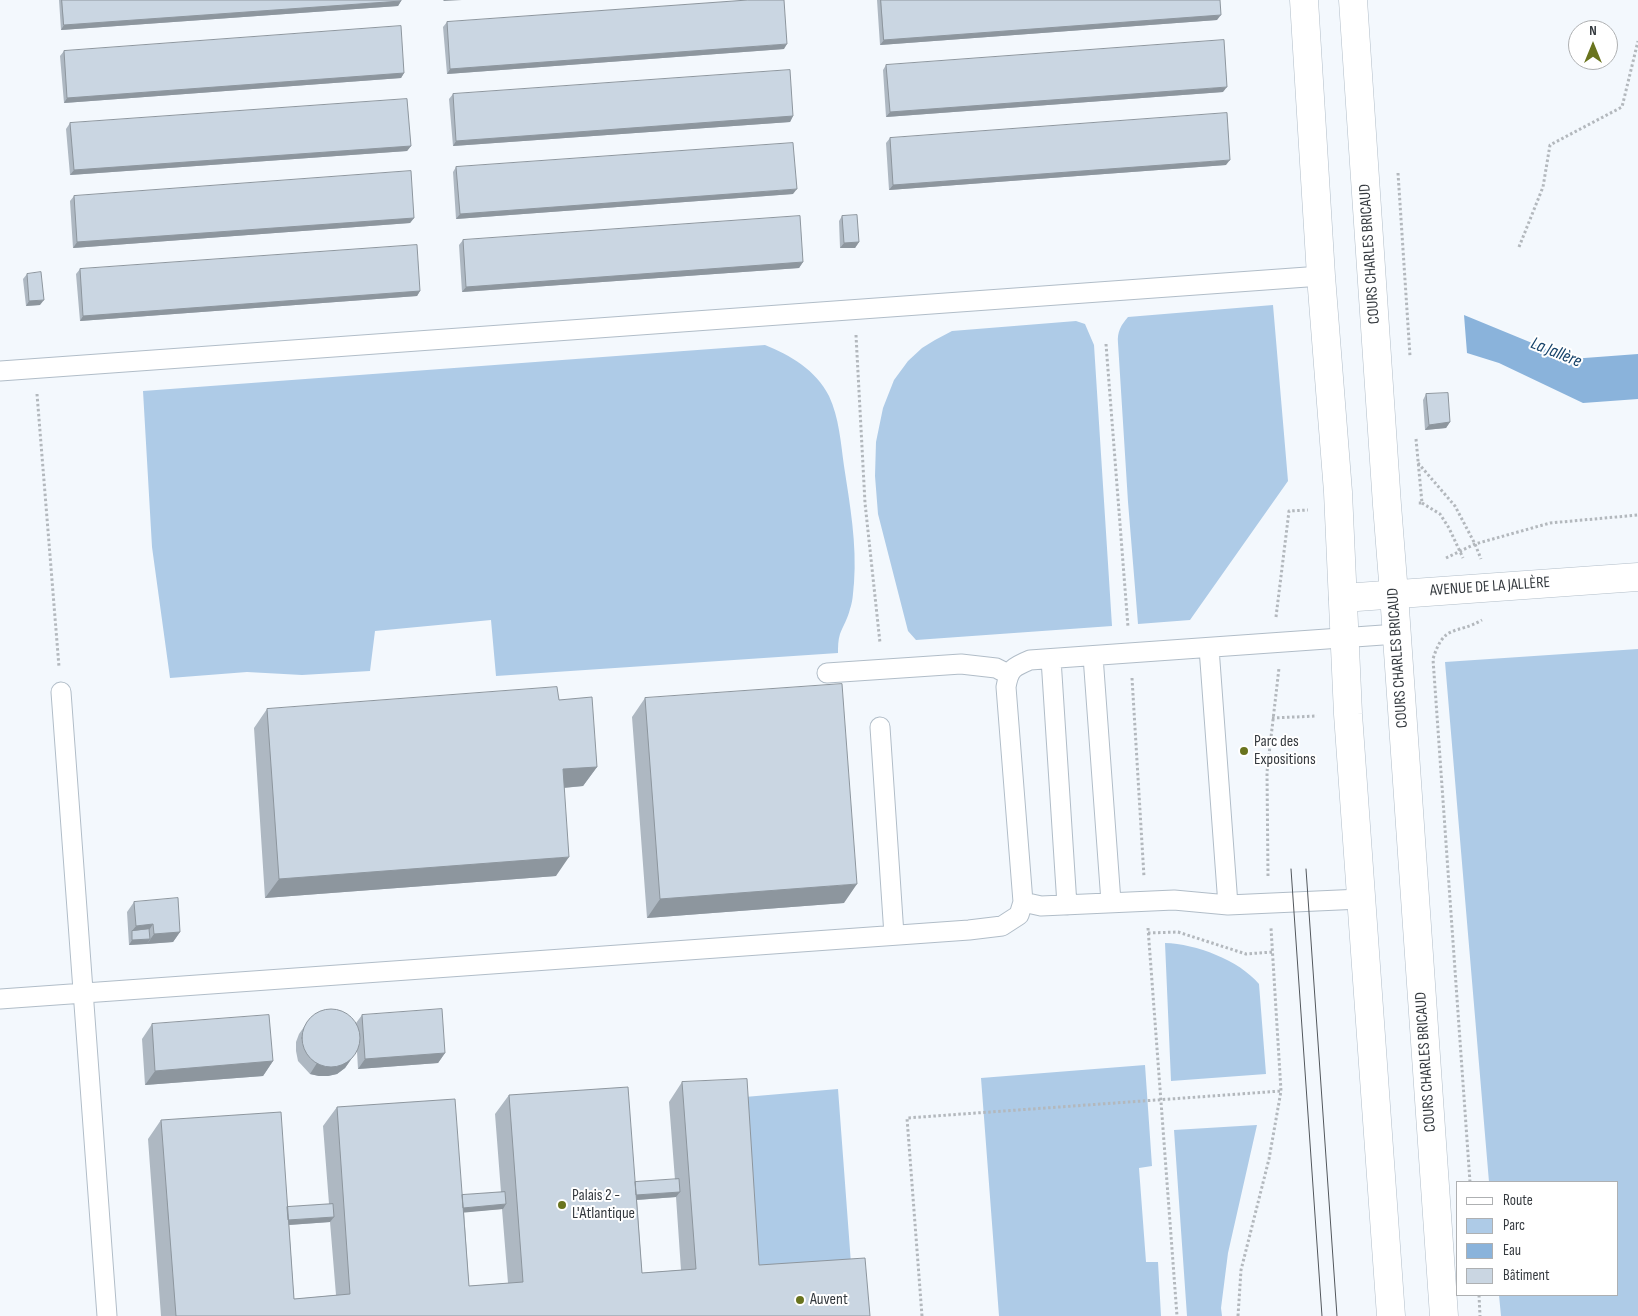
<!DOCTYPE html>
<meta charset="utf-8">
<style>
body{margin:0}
#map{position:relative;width:1638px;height:1316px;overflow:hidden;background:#f3f8fd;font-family:"Sofia Sans Condensed",sans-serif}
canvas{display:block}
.legend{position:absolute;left:1456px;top:1181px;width:162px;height:115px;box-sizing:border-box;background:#fff;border:1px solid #aeb0b2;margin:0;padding:6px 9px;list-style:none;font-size:15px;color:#353a3f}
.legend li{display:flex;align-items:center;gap:10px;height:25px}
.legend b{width:25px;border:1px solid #aeb0b2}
.north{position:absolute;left:1568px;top:20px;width:50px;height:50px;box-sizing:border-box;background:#fff;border:1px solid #aeb0b2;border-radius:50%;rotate:0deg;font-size:14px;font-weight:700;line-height:20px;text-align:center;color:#353a3f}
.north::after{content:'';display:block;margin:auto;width:18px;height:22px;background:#69741e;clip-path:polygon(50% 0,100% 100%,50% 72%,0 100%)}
</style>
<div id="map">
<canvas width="1638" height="1316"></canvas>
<ul class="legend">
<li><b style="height:6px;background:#fff"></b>Route</li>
<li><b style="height:14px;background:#aecbe7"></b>Parc</li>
<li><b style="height:14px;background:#8ab3db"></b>Eau</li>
<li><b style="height:14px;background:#cad6e2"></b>Bâtiment</li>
</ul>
<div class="north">N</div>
</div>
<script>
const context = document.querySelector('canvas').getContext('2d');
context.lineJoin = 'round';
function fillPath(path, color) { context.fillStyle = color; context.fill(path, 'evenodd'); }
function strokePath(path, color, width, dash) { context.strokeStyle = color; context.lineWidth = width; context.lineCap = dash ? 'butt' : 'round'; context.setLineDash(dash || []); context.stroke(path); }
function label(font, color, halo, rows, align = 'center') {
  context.font = font + ' "Sofia Sans Condensed",sans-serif'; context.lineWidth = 4; context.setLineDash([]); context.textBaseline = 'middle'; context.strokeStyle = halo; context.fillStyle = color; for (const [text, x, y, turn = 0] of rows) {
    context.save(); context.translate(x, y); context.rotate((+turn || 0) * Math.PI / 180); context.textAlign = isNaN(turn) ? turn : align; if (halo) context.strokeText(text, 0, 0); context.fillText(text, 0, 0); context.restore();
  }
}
fillPath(new Path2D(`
 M1273,305L1288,481L1190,620L1138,624L1128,502L1118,343C1117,332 1121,325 1128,317Z
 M1076,321L1085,324L1094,345L1112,626L916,640L908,631L878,514L875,476L876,442L883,408L894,380L908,361L922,348L935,340L952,331Z
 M765,345C790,355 816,370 829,396C839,417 841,444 844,466C850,505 857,544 854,583C853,592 853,601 850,609C848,618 843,626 840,634C838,640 838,647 838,653L496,676L491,620L375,631L370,671L302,675L247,672L170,678L152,547L143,391Z
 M1638,649V1316H1501L1499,1295H1617V1182H1489L1445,662Z
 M1165,943C1196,944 1239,960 1259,984L1266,1074L1171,1081Z
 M1145,1065L1152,1166L1139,1168L1146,1262H1158L1161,1316H999L981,1078Z
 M838,1089L852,1277L745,1284L733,1098Z
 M1257,1125L1228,1253L1221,1308L1222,1316H1187L1174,1130Z`), '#aecbe7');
fillPath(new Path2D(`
 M1464,315L1571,359L1638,354V399L1583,403L1499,363L1467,353Z`), '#8ab3db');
const lane = new Path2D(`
 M0,371L1321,276
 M1209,648L1228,905
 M1093,656L1111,902
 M1051,659L1067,905
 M827,673L961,664L996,668L1008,674
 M61,692L107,1316
 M880,727L894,935
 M1361,899L1228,905L1174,900L1041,906L1023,902L1006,687C1009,669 1013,667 1030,660L1397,634
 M0,999L969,930L1002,926L1019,915L1023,902`);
const street = new Path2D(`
 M1343,598L1638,577`);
const secondary = new Path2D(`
 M1304,0L1321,276L1338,492L1348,714L1391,1316
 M1353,0L1387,505L1394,594L1444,1316`);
strokePath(lane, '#b1bdc8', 21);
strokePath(street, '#b1bdc8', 29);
strokePath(secondary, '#b1bdc8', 29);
strokePath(new Path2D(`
 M1398,173L1410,356
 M1519,247L1543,187L1550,145L1622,107L1638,41
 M856,335L865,503L880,643
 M1106,344L1128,627
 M37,394L59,667
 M1416,439L1422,503H1417
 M1418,463L1455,506L1475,544L1481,559
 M1422,503L1440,514L1449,528L1463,558
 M1446,558L1475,544L1550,523L1638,515
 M1276,617L1289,511L1308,510
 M1132,678L1144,877
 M1272,718L1317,716
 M1268,876L1267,772L1279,668
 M1148,928L1177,1316
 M1148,933L1178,932L1246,954L1272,952
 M1470,1182L1433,659C1444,623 1456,635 1482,620
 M1479,1295L1480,1316
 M922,1316L907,1118L1281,1091
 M1238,1316L1241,1270L1269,1159L1281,1091L1271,928`), '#b3b8bd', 3, [2.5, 2.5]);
strokePath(lane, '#fff', 19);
strokePath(street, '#fff', 28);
strokePath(secondary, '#fff', 28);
strokePath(new Path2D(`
 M1291,869L1322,1316
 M1306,869L1337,1316`), '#52575c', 1);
fillPath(new Path2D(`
 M59,0H401V1L398,6L61,30Z
 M877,0H1220L1217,20L880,45Z
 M447,22L784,49L447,74L443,27Z
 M64,51L404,73L401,78L64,103L60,56Z
 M886,65L1223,92L886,117L883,70Z
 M453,94L793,116L790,122L453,146L449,99Z
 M70,123L411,146L407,151L70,175L66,129Z
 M890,138L1226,165L889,190L886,143Z
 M456,167L793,194L456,219L453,172Z
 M74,196L414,218L410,223L73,248L70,201Z
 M842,216L859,242L855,248H840L839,221Z
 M463,240L803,262L799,268L462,292L459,245Z
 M80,269L420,291L417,296L80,321L76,274Z
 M27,274L40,305L26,306L23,279Z
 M1426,394L1450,422L1446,428L1425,430L1423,400Z
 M645,698L844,903L647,918L632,717Z
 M559,700L597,767L583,786L564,788L556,876L265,898L254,728L267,709Z
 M134,902L180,932L173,942L129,945L127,912Z
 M362,1015L445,1053L438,1063L358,1069L357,1051L345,1068L337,1074L328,1076H319L310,1074L298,1061L296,1051V1042L299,1034L306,1024L356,1023Z
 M152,1024L273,1061L263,1076L145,1085L142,1039Z
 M682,1082L759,1265L870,1316H161L148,1139L161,1120L287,1207L329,1204L323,1126L337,1107L462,1195L501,1192L495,1114L509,1095L635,1182L675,1180L669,1102ZM676,1197L681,1270L642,1273L637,1200ZM502,1209L508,1283L469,1286L464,1212ZM330,1222L336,1295L294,1299L289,1225Z`), '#aeb8c2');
fillPath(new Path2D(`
 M444,0H462L443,1Z
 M401,1L398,6L61,30L64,25Z
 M1221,15L1217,20L880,45L884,40Z
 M787,44L784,49L447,74L450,69Z
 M404,73L401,78L64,103L67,98Z
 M1227,87L1223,92L886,117L890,112Z
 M793,116L790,122L453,146L456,141Z
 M411,146L407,151L70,175L74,170Z
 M1230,160L1226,165L889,190L893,185Z
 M797,189L793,194L456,219L460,214Z
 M414,218L410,223L73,248L77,242Z
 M859,242L855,248H840L844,243Z
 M803,262L799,268L462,292L466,287Z
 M420,291L417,296L80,321L83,316Z
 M44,300L40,305L26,306L29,301Z
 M1450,422L1446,428L1425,430L1429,425Z
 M597,767L583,786L550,789L563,769Z
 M569,857L556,876L265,898L279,879Z
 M857,884L844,903L647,918L660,899Z
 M153,924L146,935L132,931L136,926Z
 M180,932L173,942L147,944L154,934Z
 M150,939L147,944L129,945L132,940Z
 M445,1053L438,1063L358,1069L365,1059Z
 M352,1058L345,1068L337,1074L328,1076H319L310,1074L317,1063Z
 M273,1061L263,1076L145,1085L155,1071Z
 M680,1192L676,1197L622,1201L625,1196Z
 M506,1204L503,1209L449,1214L452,1209Z
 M334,1217L330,1222L274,1226L278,1221Z`), '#8d969e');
const building = new Path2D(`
 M62,0H401V1L64,25Z
 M748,0H784L787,44L450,69L447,22Z
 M881,0H1220L1221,15L884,40Z
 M401,26L404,73L67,98L64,51Z
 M1224,40L1227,87L890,112L886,65Z
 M790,70L793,116L456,141L453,94Z
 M407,99L411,146L74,170L70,123Z
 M1227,113L1230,160L893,185L890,138Z
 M793,143L797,189L460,214L456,167Z
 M411,171L414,218L77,242L74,196Z
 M857,215L859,242L844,243L842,216Z
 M800,216L803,262L466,287L463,240Z
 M417,245L420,291L83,316L80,269Z
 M41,272L44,300L29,301L27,274Z
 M1448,393L1450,422L1429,425L1426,394Z
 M842,684L857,884L660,899L645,698Z
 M557,687L559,700L592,697L597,767L563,769L569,857L279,879L267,709Z
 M178,898L180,932L154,934L153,924L136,926L134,902Z
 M149,929L150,939L132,940V931Z
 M442,1009L445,1053L365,1059L362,1015Z
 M302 1038a29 29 0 1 1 58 0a29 29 0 1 1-58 0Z
 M269,1015L273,1061L155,1071L152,1024Z
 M747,1079L759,1265L865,1258L870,1316H176L161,1120L281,1112L294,1299L350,1294L337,1107L455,1099L469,1286L523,1282L509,1095L628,1087L642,1273L696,1269L682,1082Z
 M679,1179L680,1192L636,1195L635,1182Z
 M505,1192L506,1204L463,1208L462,1195Z
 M333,1204L334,1217L288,1220L287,1207Z`);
fillPath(building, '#cad6e2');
strokePath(building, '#8d969e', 1);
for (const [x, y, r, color] of [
 [1244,751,5,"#69741e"],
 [562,1205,5,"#69741e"],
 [800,1300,5,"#69741e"]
]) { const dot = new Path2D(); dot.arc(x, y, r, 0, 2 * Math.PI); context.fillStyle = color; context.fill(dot); strokePath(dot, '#fff', 2); }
label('16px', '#353a3f', '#fff', [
 ["COURS CHARLES BRICAUD",1370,254,-94],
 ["AVENUE DE LA JALLÈRE",1490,587,-4],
 ["COURS CHARLES BRICAUD",1398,658,-94],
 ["COURS CHARLES BRICAUD",1426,1062,-94]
]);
label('16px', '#353a3f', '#fff', [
 ["Parc des",1254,742],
 ["Expositions",1254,760],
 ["Palais 2 -",572,1196],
 ["L'Atlantique",572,1214],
 ["Auvent",810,1300]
], 'left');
label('italic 18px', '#16436a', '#fff', [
 ["La Jallère",1556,353,22]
]);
</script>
